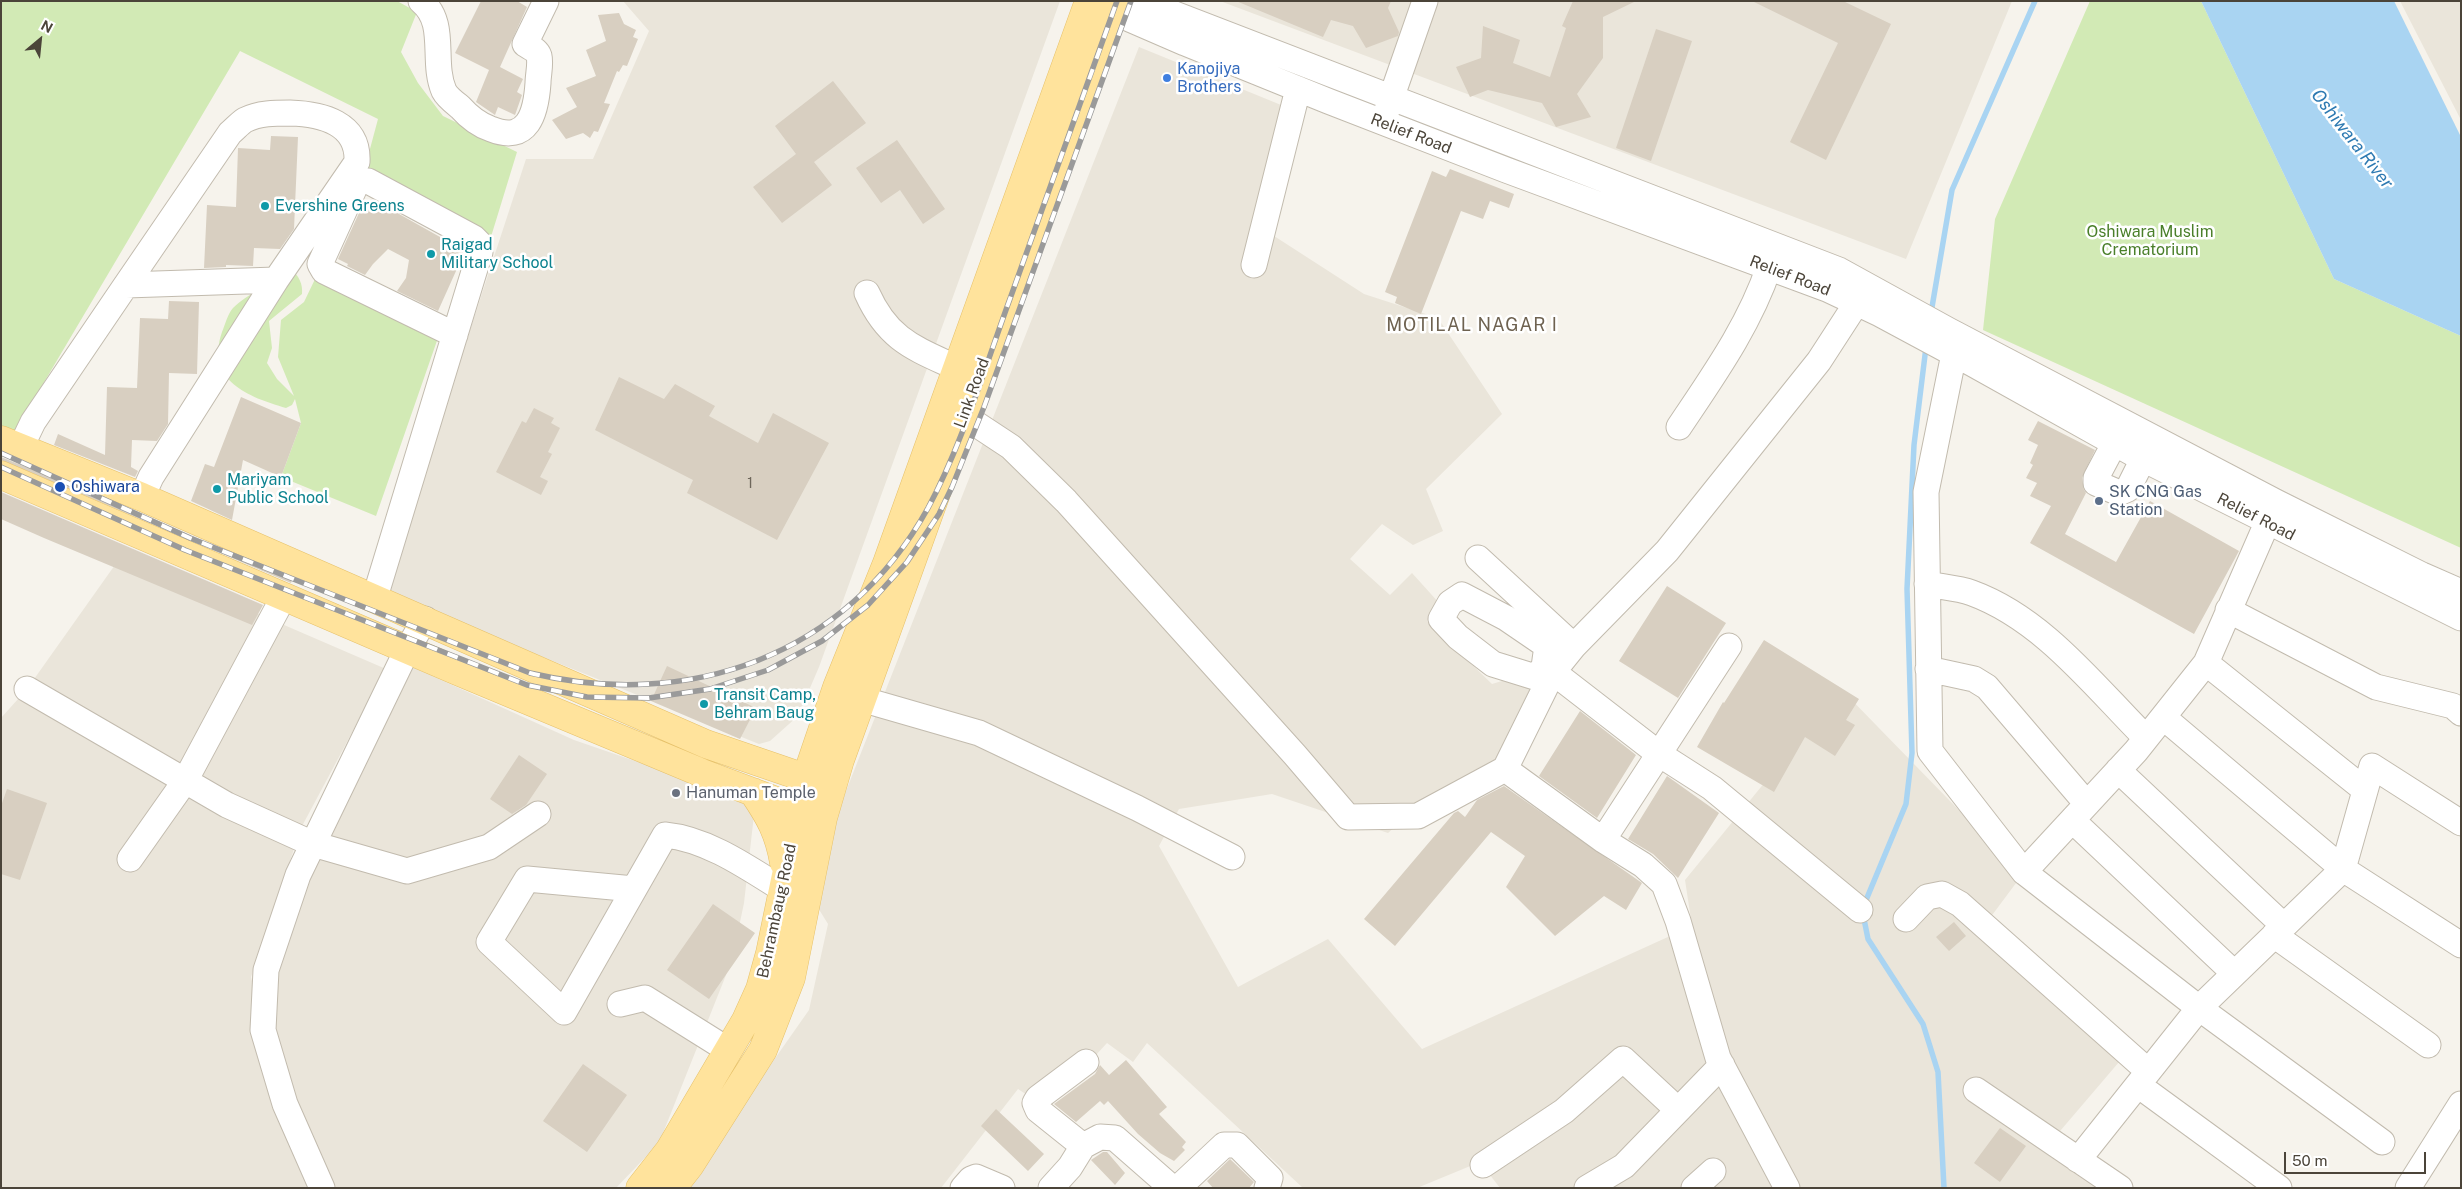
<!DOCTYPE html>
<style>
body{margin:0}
#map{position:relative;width:2462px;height:1189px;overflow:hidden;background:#f6f3ec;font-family:"Public Sans",sans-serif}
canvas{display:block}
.frame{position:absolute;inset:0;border:2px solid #4b4439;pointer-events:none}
.north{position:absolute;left:15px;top:15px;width:50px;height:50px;-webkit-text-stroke:4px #fff;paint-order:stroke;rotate:28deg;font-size:14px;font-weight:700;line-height:20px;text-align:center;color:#4b4439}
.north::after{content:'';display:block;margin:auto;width:18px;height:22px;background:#4b4439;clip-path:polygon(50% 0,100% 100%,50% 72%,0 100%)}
.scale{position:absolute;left:2284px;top:1152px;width:142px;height:22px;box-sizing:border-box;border:2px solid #4b4439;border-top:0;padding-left:6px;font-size:15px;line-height:18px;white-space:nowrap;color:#4b4439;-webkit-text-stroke:4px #fff;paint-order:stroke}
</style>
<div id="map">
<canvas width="2462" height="1189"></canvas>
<div class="frame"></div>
<div class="north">N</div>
<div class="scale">50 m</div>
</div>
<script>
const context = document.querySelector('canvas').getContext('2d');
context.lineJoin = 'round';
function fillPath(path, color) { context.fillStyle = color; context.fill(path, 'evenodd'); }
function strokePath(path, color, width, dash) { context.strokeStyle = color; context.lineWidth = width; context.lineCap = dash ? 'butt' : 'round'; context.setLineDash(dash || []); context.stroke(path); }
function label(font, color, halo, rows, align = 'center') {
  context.font = font + ' "Public Sans",sans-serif'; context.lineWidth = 5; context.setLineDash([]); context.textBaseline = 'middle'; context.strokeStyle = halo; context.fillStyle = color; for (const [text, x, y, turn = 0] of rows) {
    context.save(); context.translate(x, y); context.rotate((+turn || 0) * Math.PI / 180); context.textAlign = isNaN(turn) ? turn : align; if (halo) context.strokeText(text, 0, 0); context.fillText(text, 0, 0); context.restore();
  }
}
fillPath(new Path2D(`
 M623,1H1060L819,667L798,716L770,741L759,744L384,593L526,159H593L649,31Z
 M1220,1H2012L1906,259Z
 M2400,1H2461V120Z
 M1139,47L1286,107L1271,234L1364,294L1438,318L1502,414L1426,489L1443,531L1413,545L1382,524L1350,559L1390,595L1412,573L1440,604L1427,621L1492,684L1525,674L1547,693L1504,775L1427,798L1388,833L1272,794L1179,809L1159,846L1238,987L1328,939L1422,1049L1692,926L1685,880L1841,689L2022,875L1984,926L2125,1055L2049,1144L2111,1188H1500L1480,1162L1417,1188H1303L1147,1043L1133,1062L1107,1043L1047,1108L1018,1089L941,1188H684L809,1010L828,924L807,890Z
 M122,555L386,669L301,828L251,977L263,1026L313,844L408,665L574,740L705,785L755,806L744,903L732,960L659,1143L616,1188H336L285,1104L315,1188H1V718L27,689Z`), '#eae5da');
fillPath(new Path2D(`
 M1,1H397L417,12L401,52L418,83L443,116L517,152L490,240L363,175L378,119L240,51L14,433L1,427Z
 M2090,1H2201L2334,279L2461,336V548L1983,330L1995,219Z
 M291,269C299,276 303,284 302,294L269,321L272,348L267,363L277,379L294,396L278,357L281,320L304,302L317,275L440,332L376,516L281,477L301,423L295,399L292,405L286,408C249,397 205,381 222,332C225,325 228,313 233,308C245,296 276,279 291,269Z`), '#d2eab5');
fillPath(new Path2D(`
 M2201,1H2394L2461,137V336L2334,279Z`), '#a9d4f2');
strokePath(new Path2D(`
 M1931,313L1952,190L2035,1
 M1864,905L1906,804L1912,753L1907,589L1914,445L1926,347
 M1863,914L1868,939L1923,1024L1938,1072L1944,1188`), '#a9d4f2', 5.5);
fillPath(new Path2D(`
 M481,1H517L527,7L500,67L523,79L517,92L522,95L515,115L498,107L495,115L476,102L489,70L455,53Z
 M1236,1H1391L1388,8L1399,32L1398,36L1366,48L1353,26L1331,20L1323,37Z
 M1573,1H1636L1603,17V58L1577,94L1591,117L1556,127L1542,103L1488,90L1470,97L1456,67L1481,58L1483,26L1520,40L1513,63L1550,77L1566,28L1562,26Z
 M1752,1H1843L1891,24L1826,160L1790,142L1838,43Z
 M619,13L624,24L636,30L633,37L638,39L627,66L623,65L619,72L617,71L604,103L610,104L598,132L594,131L590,138L583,133L566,139L552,120L577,107L566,88L596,76L586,50L606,41L598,15Z
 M1656,29L1692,41L1651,161L1616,148Z
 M833,81L866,123L814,162L832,185L782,223L753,187L796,154L775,126Z
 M271,136L298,137L294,229L280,249L254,248L253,266L226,265V267L204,268L207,205L236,207L238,148L270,150Z
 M897,140L945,209L923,224L900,190L881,203L856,168Z
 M1450,169L1514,194L1509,208L1490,201L1483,219L1461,211L1421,314L1395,303L1397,297L1385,292L1432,171L1446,177Z
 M364,202L381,209L383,205L465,251L438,311L397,291L406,278L409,260L388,249L373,264L365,275L347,266L348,264L338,259Z
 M169,301L199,302L197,374L169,373L168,424L157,441L132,440L131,467L138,471L135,477L54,445L58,434L105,455L107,387L137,388L140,318L168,319Z
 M619,377L664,399L675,384L715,406L709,416L758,443L773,413L829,443L777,540L687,493L693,480L595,430Z
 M241,397L301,423L281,477L243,460L232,520L191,501L205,464L214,467Z
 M534,408L554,418L551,423L560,428L548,452L552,454L540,477L548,481L541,495L496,472L522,421L526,423Z
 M2038,421L2095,450L2082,478L2084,490L2086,493L2065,534L2116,562L2150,501L2239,551L2194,634L2030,543L2051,506L2030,496L2037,483L2026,478L2033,465L2030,463L2038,445L2028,440Z
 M1,457L136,511L292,580L291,583L1,460Z
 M1,492L263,605L252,625L44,538L1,519Z
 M1667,586L1726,623L1678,698L1619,661Z
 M1764,640L1859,699L1846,720L1855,725L1835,756L1805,737L1774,792L1697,747L1723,702L1724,703Z
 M667,666L756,708L740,739L651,701Z
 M1580,711L1636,755L1597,818L1539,776Z
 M519,755L547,774L526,805L512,814L490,799Z
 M1667,776L1719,813L1678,878L1653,854L1628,839Z
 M1504,786L1642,883L1626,910L1604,896L1555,936L1506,887L1525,856L1491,832L1395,946L1364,919L1454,813L1458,811L1465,817L1477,800Z
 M7,789L47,803L20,880L1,874V806Z
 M713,904L755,933L709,999L667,970Z
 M1954,922L1966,936L1949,951L1936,937Z
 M1126,1060L1167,1107L1159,1114L1186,1142L1182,1147L1185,1150L1174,1161L1160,1153L1138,1134L1108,1101L1104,1105L1100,1101L1076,1122L1054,1104L1095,1074L1100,1065L1109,1075Z
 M583,1064L627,1095L587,1152L543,1121Z
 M996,1109L1044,1154L1028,1171L981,1126Z
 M2000,1128L2026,1146L2000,1182L1974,1163Z
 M1103,1152H1107L1125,1173L1115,1185L1091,1160Z
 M1230,1159L1254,1182L1249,1188H1213L1207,1181Z`), '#d8cfc1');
const minor = new Path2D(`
 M421,1C448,23 431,61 444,91C447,97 455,103 460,107C468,116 479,125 491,129C528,144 536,113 538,83C538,75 541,64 539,56C537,50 531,48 525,44L546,1
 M1141,1L1839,270L1948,330L2276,502L2422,575L2461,592
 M1095,4L1185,43L1328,101L1506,170L1827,289L1880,314L1973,364L2143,459L2461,618
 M1386,113L1425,1
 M1254,265L1298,89
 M126,285L230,133C235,129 240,123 245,120C259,113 275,113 290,113C322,114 359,123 357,162L276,280
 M867,293C888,340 914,348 957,368
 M1957,339L1926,492L1930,751L2024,872L2199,1008L2382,1142
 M964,416L1011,447L1066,501L1295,755L1348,817L1418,816L1505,769
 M1679,427C1713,376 1749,326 1769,267
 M2114,444L2096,478V483L2119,493L2128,489L2143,459
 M20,449L33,422L126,285L276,280L151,477L142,497
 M1478,558L1567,640
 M1927,584C1941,587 1958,588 1972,593C2043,619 2094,686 2146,738
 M375,597L480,252V244L474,238L368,181H361L355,187L320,264L324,271L455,335
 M2228,610L2376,687L2453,706L2461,713
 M1547,646L1506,618L1462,595L1450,603L1441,619L1458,637L1493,664L1535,677L1544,667L1547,646L1555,629
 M1729,646L1603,840L1505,769L1553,672L1574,646L1667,551L1819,361L1865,290
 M2206,663L2365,790
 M1928,669L1974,679L1987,687L2087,804
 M1553,672L1659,754L1712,788L1860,910
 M27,689L227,805L313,844L407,871L489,847L538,814
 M861,699L979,733L1137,808L1232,857
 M2163,717L2343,869L2461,945
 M2118,770L2284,926
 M2072,820L2234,973
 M1603,840L1643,865L1664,884L1678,921L1718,1058L1787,1188
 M130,859L185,781L283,598
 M2024,872L2136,751L2206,663L2267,523
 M634,889L527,879L489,942L564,1012L665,835C707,839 747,867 782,889
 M1906,919L1927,897L1942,894L1960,904L2148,1071
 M2274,935L2428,1045
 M620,1004L645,998L728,1050
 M2138,1085L2279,1188
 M1976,1090L2120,1188
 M1083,1146L1038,1110L1035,1103L1038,1098L1086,1062
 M2078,1160L2199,1008L2343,869L2372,766L2461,823
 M1483,1165L1564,1111L1623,1059L1678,1110
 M322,1188L285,1104L263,1030L266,970L298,875L407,650L425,619
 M963,1188L971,1179L976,1177L1002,1188
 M1051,1188L1070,1167L1083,1146L1100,1137L1115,1138L1172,1188
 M1178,1188L1224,1145H1237L1270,1178L1267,1188
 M1587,1188L1624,1166L1722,1065
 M1694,1188L1713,1171
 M2408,1188L2461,1104`);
const major = new Path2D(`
 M1,440L142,497L706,744L823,784
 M1,475L457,671L702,773L814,815
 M753,792C770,817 779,833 784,863
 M640,1188L669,1151L746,1020L760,989L770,953L806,778L837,687L887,563L1089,1
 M672,1188L690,1165L763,1050L791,978L823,818L840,760L964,416L1118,1`);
strokePath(minor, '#c2bbae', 27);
strokePath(major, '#e6c16a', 29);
strokePath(minor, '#fff', 25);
strokePath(major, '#ffe39c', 28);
const rail = new Path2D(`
 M1,453L190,538L530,673C690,711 846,656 928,508C962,445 986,364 1011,296C1046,198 1082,100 1117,1
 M1,467L185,550L527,685L587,697L649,698L710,689L768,670L822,641L868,605L907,562L939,514L952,487L984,407L1131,1`);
strokePath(rail, '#9a9a9a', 5.5);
strokePath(rail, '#fff', 4, [11]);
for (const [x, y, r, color] of [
 [1167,78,5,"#3f7fe0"],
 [265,206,5,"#0f9aa8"],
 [431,254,5,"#0f9aa8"],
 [60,487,6,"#1a4fb4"],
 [217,489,5,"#0f9aa8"],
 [2099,501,5,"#5c6f8a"],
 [704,704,5,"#0f9aa8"],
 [676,793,5,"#6b7280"]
]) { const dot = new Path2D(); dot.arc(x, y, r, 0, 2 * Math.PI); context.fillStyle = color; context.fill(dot); strokePath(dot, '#fff', 2); }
label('14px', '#6e675b', null, [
 ["1",750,484]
]);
label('16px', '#366cbe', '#fff', [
 ["Kanojiya",1177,69],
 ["Brothers",1177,87]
], 'left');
label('16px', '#4b4439', '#fff', [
 ["Relief Road",1411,134,21],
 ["Relief Road",1790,276,21],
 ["Link Road",972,393,-70],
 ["Relief Road",2256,517,27],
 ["Behrambaug Road",777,911,-78]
]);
label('16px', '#0d838f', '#fff', [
 ["Evershine Greens",275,206],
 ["Raigad",441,245],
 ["Military School",441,263],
 ["Mariyam",227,480],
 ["Public School",227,498],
 ["Transit Camp,",714,695],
 ["Behram Baug",714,713]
], 'left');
label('16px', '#4a7f2a', '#fff', [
 ["Oshiwara Muslim",2150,232],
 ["Crematorium",2150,250]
]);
label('16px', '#164399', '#fff', [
 ["Oshiwara",71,487]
], 'left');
label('16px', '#4e5e75', '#fff', [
 ["SK CNG Gas",2109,492],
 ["Station",2109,510]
], 'left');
label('16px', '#5b616d', '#fff', [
 ["Hanuman Temple",686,793]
], 'left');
label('italic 18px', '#2e7ab2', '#fff', [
 ["Oshiwara River",2352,139,52]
]);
context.letterSpacing = '1px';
label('18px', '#6e6250', '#fff', [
 ["MOTILAL NAGAR I",1472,325]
]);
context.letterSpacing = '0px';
</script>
